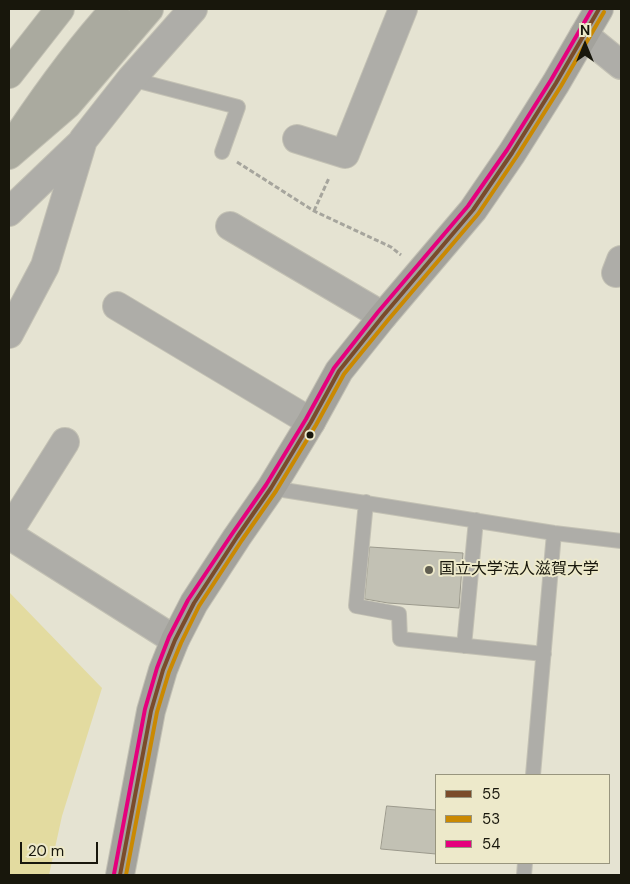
<!DOCTYPE html>
<meta charset="utf-8">
<style>
body{margin:0}
#map{position:relative;width:630px;height:884px;overflow:hidden;background:#e5e3d2;font-family:"DM Sans",sans-serif}
canvas{display:block}
.frame{position:absolute;inset:0;border:10px solid #18170c;pointer-events:none}
.legend{position:absolute;left:435px;top:774px;width:175px;height:90px;box-sizing:border-box;background:#ede9ca;border:1px solid #98957e;margin:0;padding:6px 9px;list-style:none;font-size:15px;color:#18170c}
.legend li{display:flex;align-items:center;gap:10px;height:25px}
.legend b{width:25px;border:1px solid #98957e}
.north{position:absolute;left:560px;top:20px;width:50px;height:50px;-webkit-text-stroke:4px #ede9ca;paint-order:stroke;rotate:0deg;font-size:14px;font-weight:700;line-height:20px;text-align:center;color:#18170c}
.north::after{content:'';display:block;margin:auto;width:18px;height:22px;background:#18170c;clip-path:polygon(50% 0,100% 100%,50% 72%,0 100%)}
.scale{position:absolute;left:20px;top:842px;width:78px;height:22px;box-sizing:border-box;border:2px solid #18170c;border-top:0;padding-left:6px;font-size:15px;line-height:18px;white-space:nowrap;color:#18170c;-webkit-text-stroke:4px #ede9ca;paint-order:stroke}
</style>
<div id="map">
<canvas width="630" height="884"></canvas>
<div class="frame"></div>
<ul class="legend">
<li><b style="height:6px;background:#7a4b2a"></b>55</li>
<li><b style="height:6px;background:#ca8902"></b>53</li>
<li><b style="height:6px;background:#e5007d"></b>54</li>
</ul>
<div class="north">N</div>
<div class="scale">20 m</div>
</div>
<script>
const context = document.querySelector('canvas').getContext('2d');
context.lineJoin = 'round';
function fillPath(path, color) { context.fillStyle = color; context.fill(path, 'evenodd'); }
function strokePath(path, color, width, dash) { context.strokeStyle = color; context.lineWidth = width; context.lineCap = dash ? 'butt' : 'round'; context.setLineDash(dash || []); context.stroke(path); }
function label(font, color, halo, rows, align = 'center') {
  context.font = font + ' "DM Sans","Noto Sans JP",sans-serif'; context.lineWidth = 4; context.setLineDash([]); context.textBaseline = 'middle'; context.strokeStyle = halo; context.fillStyle = color; for (const [text, x, y, turn = 0] of rows) {
    context.save(); context.translate(x, y); context.rotate((+turn || 0) * Math.PI / 180); context.textAlign = isNaN(turn) ? turn : align; if (halo) context.strokeText(text, 0, 0); context.fillText(text, 0, 0); context.restore();
  }
}
fillPath(new Path2D(`
 M9,592L102,688L62,816L49,875H9Z`), '#e3dba0');
const building = new Path2D(`
 M370,547L463,553L459,608L388,603L365,599Z
 M387,806L436,810V854L381,849Z`);
fillPath(building, '#c2c1b4');
strokePath(building, '#9b998c', 1);
const lane = new Path2D(`
 M131,79L238,107L222,152
 M271,488L554,533L621,541
 M366,502L356,606L399,614L400,639L544,654
 M464,646L476,520
 M533,775L554,533
 M524,875L525,863`);
const street = new Path2D(`
 M584,35L621,65
 M297,139L345,154L403,9
 M9,212L82,142
 M230,226L383,316
 M616,273L621,260
 M117,306L311,422
 M9,334L45,266L83,140L131,79L193,9
 M9,531L65,442
 M9,535L175,640`);
const secondary = new Path2D(`
 M120,875L151,711L163,670L175,640L194,603L237,537L271,488L311,422L339,371L383,316L473,210L512,153L556,83L599,9`);
const highway = new Path2D(`
 M9,74L60,9
 M20,133C49,90 80,47 115,9
 M9,155L67,105L149,9`);
strokePath(lane, '#c3c1b4', 16);
strokePath(street, '#c3c1b4', 30);
strokePath(secondary, '#c3c1b4', 30);
strokePath(highway, '#c3c1b4', 30);
strokePath(new Path2D(`
 M237,162L314,211L391,247L401,255
 M314,211L329,178`), '#a6a59d', 3, [5, 2.5]);
strokePath(lane, '#aeada8', 14);
strokePath(street, '#aeada8', 28);
strokePath(secondary, '#a3a29c', 28);
strokePath(highway, '#aaaa9f', 28);
strokePath(new Path2D(`
 M120,875L151,711L163,670L175,640L194,603L237,537L271,488L311,422L339,371L383,316L473,210L512,153L556,83L599,9`), '#7a4b2a', 4);
strokePath(new Path2D(`
 M126,875L157,712L169,672L181,643L199,606L242,540L276,491L316,425L344,374L388,320L478,214L517,156L561,86L604,12`), '#ca8902', 4);
strokePath(new Path2D(`
 M114,874L145,709L157,668L169,637L188,600L232,534L266,485L306,419L334,368L378,312L468,206L507,150L551,80L592,9`), '#e5007d', 4);
for (const [x, y, r, color] of [
 [310,435,4.5,"#18170c"],
 [429,570,5,"#605e51"]
]) { const dot = new Path2D(); dot.arc(x, y, r, 0, 2 * Math.PI); context.fillStyle = color; context.fill(dot); strokePath(dot, '#ede9ca', 2); }
label('16px', '#18170c', '#ede9ca', [
 ["国立大学法人滋賀大学",439,570]
], 'left');
</script>
